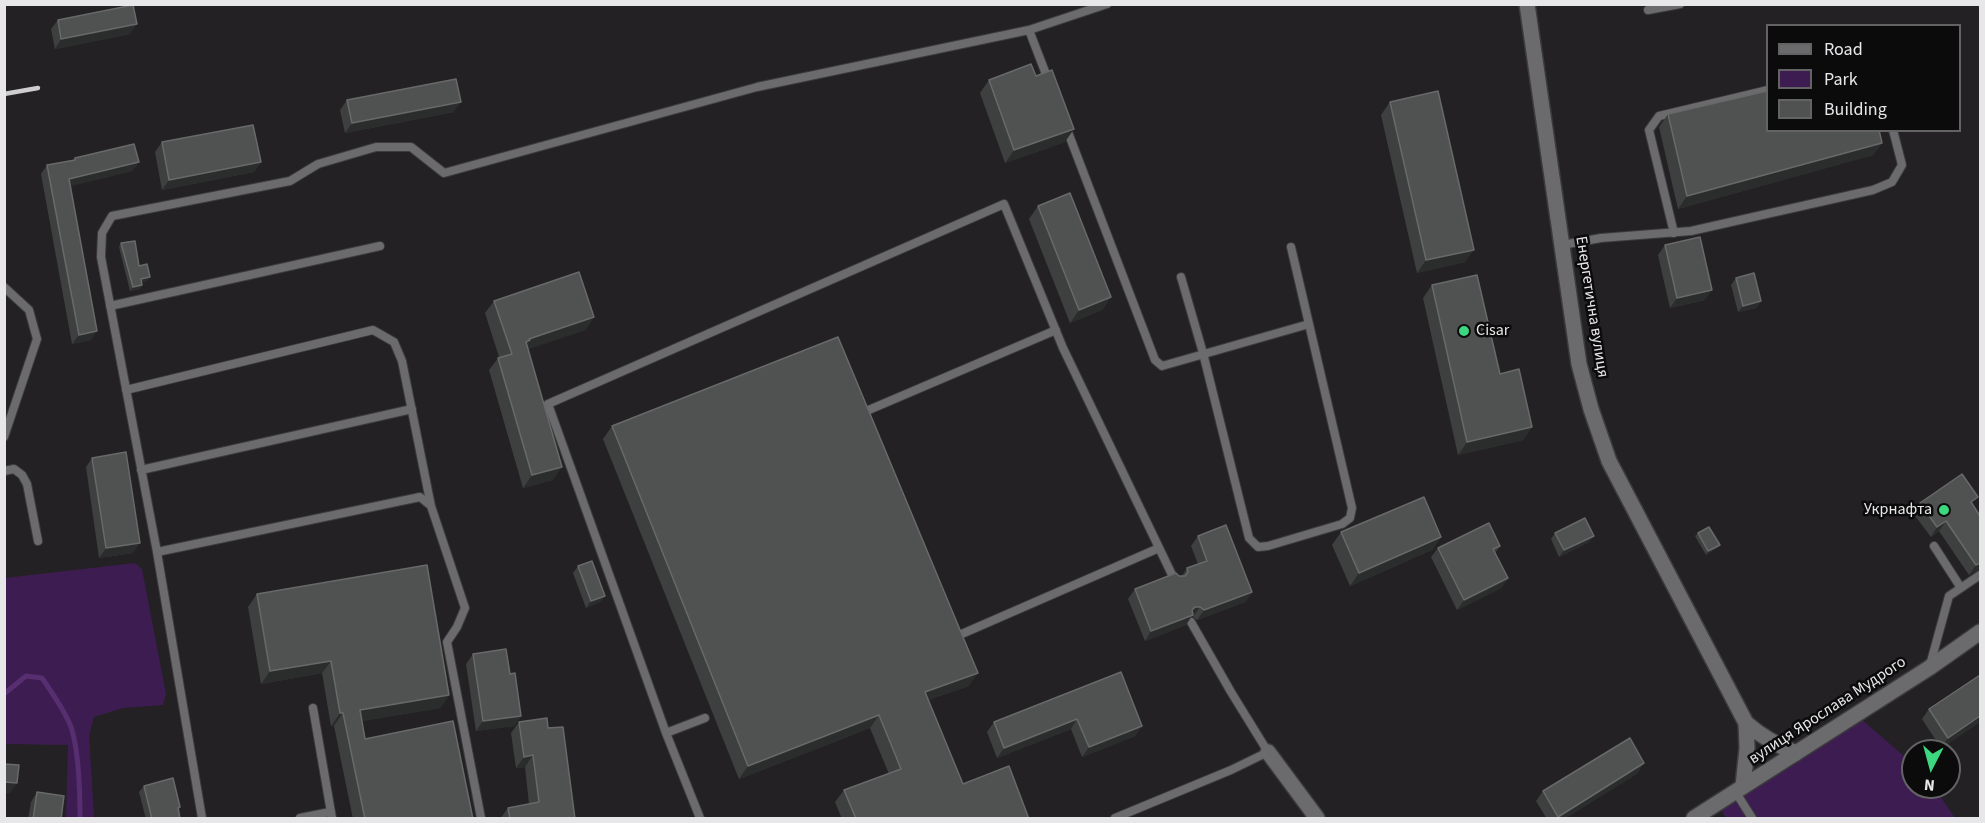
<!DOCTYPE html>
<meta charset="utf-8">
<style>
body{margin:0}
#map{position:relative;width:1985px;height:823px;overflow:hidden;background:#232124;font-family:"Source Sans 3",sans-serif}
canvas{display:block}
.frame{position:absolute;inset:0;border:6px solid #e7e6e8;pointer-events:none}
.legend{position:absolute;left:1766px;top:24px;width:195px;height:108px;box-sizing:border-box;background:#0c0b0c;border:2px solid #646364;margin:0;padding:8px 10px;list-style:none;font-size:18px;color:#e7e6e8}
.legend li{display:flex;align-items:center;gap:12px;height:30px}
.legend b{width:30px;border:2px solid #646364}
.north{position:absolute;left:1901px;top:739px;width:60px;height:60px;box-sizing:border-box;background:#0c0b0c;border:2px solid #646364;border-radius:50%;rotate:186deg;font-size:16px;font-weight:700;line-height:24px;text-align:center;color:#e7e6e8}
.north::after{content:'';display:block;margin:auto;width:21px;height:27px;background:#3cd77e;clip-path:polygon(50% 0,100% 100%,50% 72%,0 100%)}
</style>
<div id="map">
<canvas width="1985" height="823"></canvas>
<div class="frame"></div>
<ul class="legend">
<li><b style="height:8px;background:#6b6a6d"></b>Road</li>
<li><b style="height:16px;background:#3d1d51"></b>Park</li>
<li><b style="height:16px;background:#505251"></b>Building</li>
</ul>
<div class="north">N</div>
</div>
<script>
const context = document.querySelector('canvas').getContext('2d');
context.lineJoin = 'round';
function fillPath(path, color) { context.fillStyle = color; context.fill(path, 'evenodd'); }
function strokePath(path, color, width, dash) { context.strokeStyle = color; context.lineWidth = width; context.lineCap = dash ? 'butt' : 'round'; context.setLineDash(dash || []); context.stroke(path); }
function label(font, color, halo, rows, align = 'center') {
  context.font = font + ' "Source Sans 3",sans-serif'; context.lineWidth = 5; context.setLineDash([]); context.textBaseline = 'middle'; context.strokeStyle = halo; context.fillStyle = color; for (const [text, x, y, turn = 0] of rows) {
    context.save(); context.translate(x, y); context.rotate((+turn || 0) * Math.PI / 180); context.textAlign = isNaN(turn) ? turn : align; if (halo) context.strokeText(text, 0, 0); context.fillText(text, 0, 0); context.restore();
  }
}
fillPath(new Path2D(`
 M135,563L142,569L166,694L163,705L123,708L94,717L89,735L94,818H66L68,745L5,744V578Z
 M1861,719L1913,764V787H1934L1955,818H1726L1719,806Z`), '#3d1d51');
strokePath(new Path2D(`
 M4,694L26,676L42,678C51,691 68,716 72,730C79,755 80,792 80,818`), '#572e70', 5);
const lane = new Path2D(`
 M1648,10L1680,4
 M1029,30L1049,82
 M1066,127L1155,360L1162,366L1309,324
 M1674,233L1649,130L1659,116L1768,90
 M1562,245L1601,238L1691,231L1873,190L1892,182L1902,165L1893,130
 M1181,277L1203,353L1249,538L1258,547L1268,546L1342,524L1350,518L1352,508L1291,247
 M4,287L29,310L37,339L4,437
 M110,306L380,246
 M126,390L373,330L394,342L402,361L431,506
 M864,412L1056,330
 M141,470L412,409
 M4,471L14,469L22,475L27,484L38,541
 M1934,546L1961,588
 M157,552L101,257L102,233L112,216L290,181L318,164L376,147H411L444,173L757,87L1029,30L1107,4
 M964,633L1159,548
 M1930,665L1949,596L1980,575
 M313,708L332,818
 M666,733L705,718
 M1735,791L1752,818
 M202,818L157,552L420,497L431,506L465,608L457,627L447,642L481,818
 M300,818L330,812
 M700,818L666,733L548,404L1004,204L1063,348L1175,581
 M1115,818L1231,770L1268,752L1231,692L1191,622`);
const street = new Path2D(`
 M1527,4L1579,364L1591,409L1609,461L1746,723C1762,737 1776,745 1796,753
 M1743,786L1747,748L1746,723`);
const secondary = new Path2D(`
 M1268,752L1317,818
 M1694,818L1929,668L1980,632`);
strokePath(lane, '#3c3b3d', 10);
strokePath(street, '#3c3b3d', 18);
strokePath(secondary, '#3c3b3d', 18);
strokePath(lane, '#6b6a6d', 8);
strokePath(street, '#6b6a6d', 15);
strokePath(secondary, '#6b6a6d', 15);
strokePath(new Path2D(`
 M4,94L38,88`), '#cecdcf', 4.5);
fillPath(new Path2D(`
 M58,20L130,34L55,49L51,29Z
 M1036,76L1065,142L1005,163L980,93L989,80Z
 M347,100L454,112L345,133L340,110Z
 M1390,102L1465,262L1417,273L1381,115Z
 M1668,114L1882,143L1873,155L1678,209L1659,127Z
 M162,142L261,162L254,172L162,190L155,152Z
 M75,158L139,162L132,171L70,186L91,340L72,344L41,174L47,165L73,161Z
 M1038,206L1111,297L1102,310L1070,323L1029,219Z
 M121,243L139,266L147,281L142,282V285L140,289L130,291L119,247Z
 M1665,245L1705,300L1670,308L1658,255Z
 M1736,278L1761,301L1756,308L1738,312L1731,285Z
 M1432,285L1500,374L1532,427L1523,440L1458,455L1423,298Z
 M494,301L594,317L585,330L528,349L553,480L523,488L489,370L499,357L485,313Z
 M612,426L969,686L928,700L963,784L1029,819H842L835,802L844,790L889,774L870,728L739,779L603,439Z
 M92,458L133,553L99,558L86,467Z
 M1920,503L1973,505L1980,516V570L1979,569L1969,575L1939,531L1931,537L1913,513Z
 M1341,532L1441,537L1432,550L1350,586L1332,545Z
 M1555,533L1589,542L1559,557L1551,539Z
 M1698,533L1717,548L1706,555L1695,536Z
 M1198,536L1252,592L1245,602L1197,620L1193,617H1191L1186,625L1145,641L1128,599L1135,589L1182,576L1187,568L1198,564L1191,546Z
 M1500,546L1495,553L1508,578L1501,588L1457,610L1431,557L1438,548Z
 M578,566L605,596L600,602L586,608L573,573Z
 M257,594L449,695L440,708L362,721L365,739L473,819H353L334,726H331L322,673L261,684L248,607Z
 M473,654L510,674L521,716L514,726L476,731L466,664Z
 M1121,672L1142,726L1135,736L1082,757L1071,729L997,758L987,732L994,722Z
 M1929,709L1980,722L1941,748L1922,719Z
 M519,722L548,728L575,819H500L508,808L529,804L525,767L516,768L511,733Z
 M1638,773L1564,819H1547L1536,801L1543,791Z
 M144,786L180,807L179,809L180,819H146L139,792Z
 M37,792L61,819H28L31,802Z`), '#3e403f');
fillPath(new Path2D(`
 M137,24L130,34L55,49L61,39Z
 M461,102L454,112L345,133L352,123Z
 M1074,129L1065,142L1005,163L1014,150Z
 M1882,143L1873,155L1678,209L1687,196Z
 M139,162L132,171L63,188L69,179Z
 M261,162L254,172L162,190L169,180Z
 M1474,250L1465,262L1417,273L1426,260Z
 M150,277L147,281L139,283L141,279Z
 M142,285L140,289L130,291L133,287Z
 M1712,290L1705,300L1670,308L1677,298Z
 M1111,297L1102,310L1070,323L1079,310Z
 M1761,301L1756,308L1738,312L1743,306Z
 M594,317L585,330L523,351L526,342L529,339Z
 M97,331L91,340L72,344L79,335Z
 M1532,427L1523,440L1458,455L1467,442Z
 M562,467L553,480L523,488L532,475Z
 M1946,521L1939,531L1931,537L1937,527Z
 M1594,536L1589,542L1559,557L1564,550Z
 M1441,537L1432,550L1350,586L1359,573Z
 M140,543L133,553L99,558L106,548Z
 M1720,545L1717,548L1706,555L1708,551Z
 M1980,563V570L1979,569L1969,575L1976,565Z
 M1508,578L1501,588L1457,610L1464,600Z
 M1252,592L1245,602L1197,620L1204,610Z
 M605,596L600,602L586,608L591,601Z
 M1195,607H1200L1193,617H1191L1186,625L1145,641L1151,631L1192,610Z
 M331,661L322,673L261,684L270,671Z
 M978,673L969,686L916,704L925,692Z
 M449,695L440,708L351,723L360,710Z
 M340,713H343L334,726H331Z
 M879,715L870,728L739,779L748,766Z
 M521,716L514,726L476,731L483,721Z
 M1980,716V722L1941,748L1948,738Z
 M1077,719L1071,729L997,758L1004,748Z
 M1142,726L1135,736L1082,757L1089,747Z
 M533,755L525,767L516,768L524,757Z
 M1644,763L1638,773L1564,819H1557L1558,817Z
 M4,782L17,783L10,793H4Z`), '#2b2c2c');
const building = new Path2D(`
 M133,5L137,24L61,39L58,20Z
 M1031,64L1036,76L1052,70L1074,129L1014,150L989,80Z
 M456,79L461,102L352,123L347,100Z
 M1438,91L1474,250L1426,260L1390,102Z
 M1767,91V130H1879L1882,143L1687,196L1668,114Z
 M253,125L261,162L169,180L162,142Z
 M134,144L139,162L69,179L97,331L79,335L47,165L75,160V158Z
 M1070,193L1111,297L1079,310L1038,206Z
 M1700,237L1712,290L1677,298L1665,245Z
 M135,241L139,266L147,264L150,277L141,279L142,285L133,287L121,243Z
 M579,272L594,317L529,339L530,340L526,342L562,467L532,475L498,358L512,354L494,301Z
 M1754,273L1761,301L1743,306L1736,278Z
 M1477,275L1500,374L1519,369L1532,427L1467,442L1432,285Z
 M838,337L978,673L925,692L963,784L1009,766L1029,819H856L844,790L901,769L879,715L748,766L612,426Z
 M126,452L140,543L106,548L92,458Z
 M1962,474L1978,497L1971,502L1980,516V563L1976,565L1946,521L1937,527L1920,503Z
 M1424,497L1441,537L1359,573L1341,532Z
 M1585,518L1594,536L1564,550L1555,533Z
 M1489,523L1500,546L1493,549L1508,578L1464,600L1438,548Z
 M1226,525L1252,592L1204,610L1200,607H1195L1192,610L1193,615L1151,631L1135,589L1176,573L1179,576H1185L1188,572L1187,568L1207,561L1198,536Z
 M1709,527L1720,545L1708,551L1698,533Z
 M592,561L605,596L591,601L578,566Z
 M427,565L449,695L360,710L365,739L453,721L473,819H365L343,713H340L331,661L270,671L257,594Z
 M506,649L510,674L515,673L521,716L483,721L473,654Z
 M1121,672L1142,726L1089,747L1077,719L1004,748L994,722Z
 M1980,675V716L1948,738L1929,709Z
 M547,718L548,728L563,727L575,819H510L508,808L539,802L533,755L524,757L519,722Z
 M1630,738L1644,763L1558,817L1543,791Z
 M4,764L19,765L17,783L4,782Z
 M173,778L180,807L178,808L180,819H152L144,786Z
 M37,792L64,796L61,819H33Z`);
fillPath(building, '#505251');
strokePath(building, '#686969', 1.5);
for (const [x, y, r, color] of [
 [1464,331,6,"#3cd77e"],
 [1944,510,6,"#3cd77e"]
]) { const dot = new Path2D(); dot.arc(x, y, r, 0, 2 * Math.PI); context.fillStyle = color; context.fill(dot); strokePath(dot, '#0c0b0c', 2); }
label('16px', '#e7e6e8', '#0c0b0c', [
 ["Енергетична вулиця",1591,307,81],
 ["вулиця Ярослава Мудрого",1828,711,-33]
]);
label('16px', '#e7e6e8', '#0c0b0c', [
 ["Cisar",1476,331],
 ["Укрнафта",1932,510,"right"]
], 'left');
</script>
